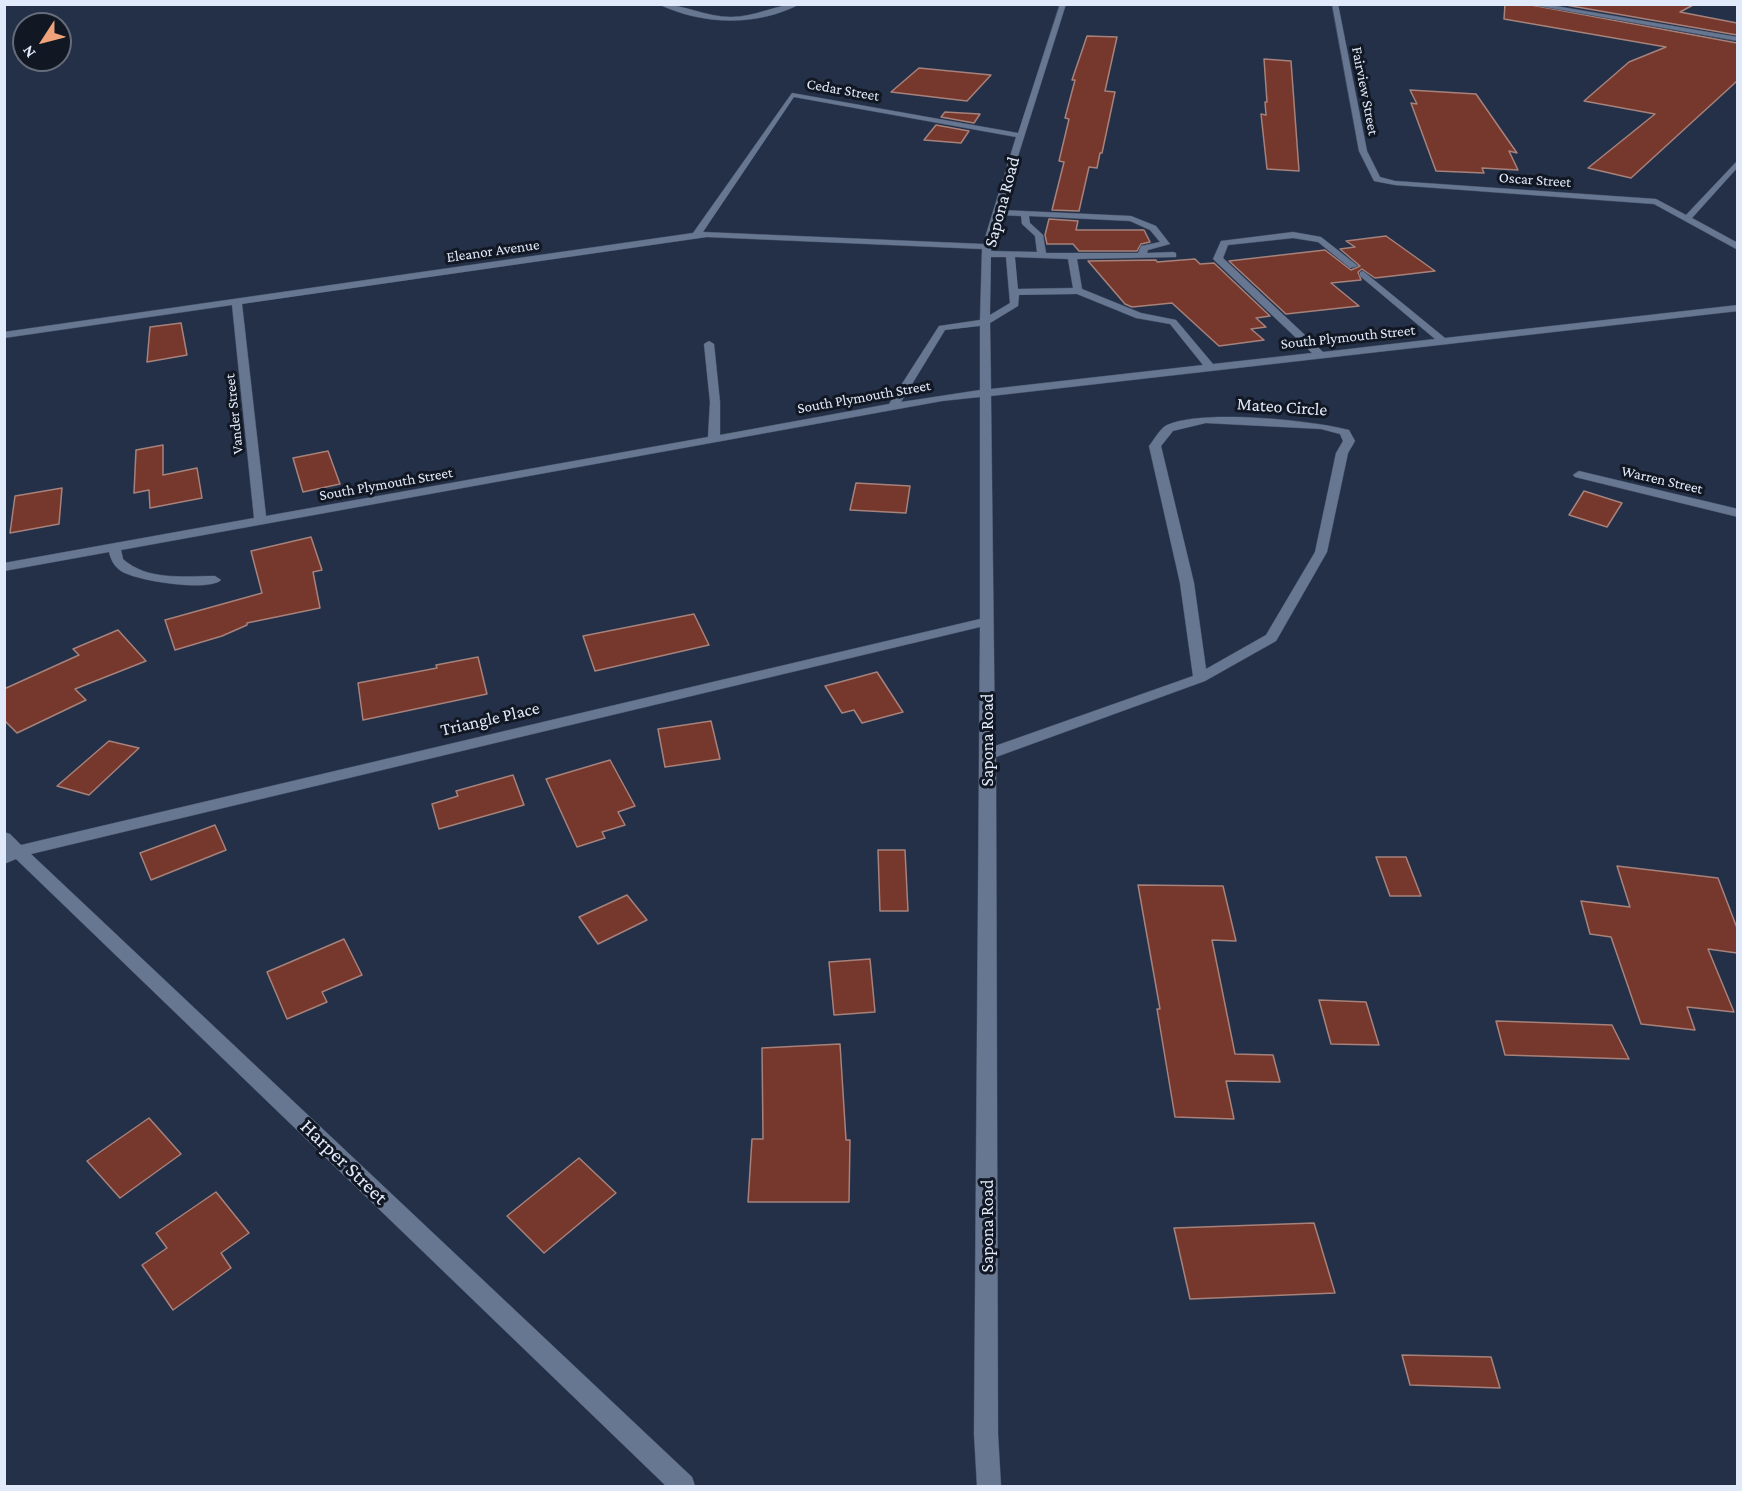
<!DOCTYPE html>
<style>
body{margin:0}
#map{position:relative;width:1742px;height:1491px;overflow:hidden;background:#233048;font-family:"Crimson Pro",serif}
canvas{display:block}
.frame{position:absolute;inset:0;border:6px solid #e1eafa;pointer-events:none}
.north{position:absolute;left:12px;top:12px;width:60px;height:60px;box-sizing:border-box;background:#121823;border:2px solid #656c79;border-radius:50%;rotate:234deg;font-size:16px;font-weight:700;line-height:24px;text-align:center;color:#e1eafa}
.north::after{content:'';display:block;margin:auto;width:21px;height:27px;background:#f0a27a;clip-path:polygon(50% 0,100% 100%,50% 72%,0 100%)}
</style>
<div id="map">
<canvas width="1742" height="1491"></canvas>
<div class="frame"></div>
<div class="north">N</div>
</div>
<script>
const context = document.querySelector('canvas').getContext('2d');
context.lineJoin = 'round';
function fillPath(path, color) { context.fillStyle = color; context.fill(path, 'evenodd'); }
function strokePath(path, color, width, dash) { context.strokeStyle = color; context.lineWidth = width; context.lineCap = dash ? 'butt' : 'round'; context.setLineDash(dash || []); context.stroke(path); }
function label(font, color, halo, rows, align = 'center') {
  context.font = font + ' "Crimson Pro",serif'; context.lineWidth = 6; context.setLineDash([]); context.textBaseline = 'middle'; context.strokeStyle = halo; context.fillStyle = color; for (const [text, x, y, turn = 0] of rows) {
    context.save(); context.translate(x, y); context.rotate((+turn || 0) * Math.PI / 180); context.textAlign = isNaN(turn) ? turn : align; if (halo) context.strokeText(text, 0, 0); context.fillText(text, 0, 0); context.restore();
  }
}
const building = new Path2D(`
 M1505,4H1526L1737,43V81L1631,178L1588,168L1655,114L1584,101L1629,62L1666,47L1504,19Z
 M1560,4H1695L1680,12L1737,23V35Z
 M1087,36L1117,37L1105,91L1115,92L1102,153H1100L1097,168L1089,167L1079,211L1052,210L1064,162L1059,161L1069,119L1065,118L1075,80H1072Z
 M1264,59L1291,61L1299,171L1267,169L1261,114L1266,115L1265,102H1267Z
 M919,68L991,75L967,101L891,92Z
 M1410,90L1476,94L1517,153L1509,151L1518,170L1482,168L1484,173L1436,171L1411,103L1417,104Z
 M945,112L980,114L974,123L941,117Z
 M936,125L969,131L961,143L924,140Z
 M1049,219L1078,221L1076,230H1144L1150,242L1141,244L1137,251H1079L1073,244H1047L1045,235Z
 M1386,236L1435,271L1375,278L1362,269L1358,272L1361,280L1331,283L1359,306L1286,314L1229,261L1325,250L1351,270L1360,266L1340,249L1355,247L1346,241Z
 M1195,259L1200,264L1214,263L1270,316L1256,318L1266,327L1251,329L1264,340L1219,346L1172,303L1132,307L1125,304L1088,261L1156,260L1157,262Z
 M181,323L187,355L147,362L150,327Z
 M163,445V475L197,468L202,498L150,508L149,490L134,493L136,450Z
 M328,451L340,484L303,492L293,458Z
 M856,483L910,486L906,513L850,510Z
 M62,488L59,524L10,533L15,496Z
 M1584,491L1622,503L1607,527L1569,515Z
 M311,537L322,570L313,572L320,608L247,623V625L222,636L175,650L165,620L262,593L251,551Z
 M694,614L709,645L595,671L583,636Z
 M118,630L146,661L75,689L86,700L17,733L4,720V689L79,655L73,649Z
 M478,657L487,694L363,720L358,683L437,668L436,665Z
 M877,672L903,712L862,723L854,710L842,713L825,686Z
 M711,721L720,759L665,767L658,729Z
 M109,741L139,748L89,795L57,786Z
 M610,760L635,806L618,812L625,825L602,832L605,838L577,847L546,779Z
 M513,775L524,805L439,829L432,804L458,796L456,791Z
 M215,825L226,850L151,880L140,853Z
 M878,850H905L908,911H880Z
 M1376,857H1406L1421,896H1390Z
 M1617,866L1718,878L1737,928V953L1708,949L1734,1012L1687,1007L1695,1030L1641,1024L1611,937L1590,934L1581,901L1630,907Z
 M1138,885L1223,886L1236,941L1212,940L1235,1054L1273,1055L1280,1082L1226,1081L1234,1119L1175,1117L1157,1009H1160Z
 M627,895L647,920L598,944L579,917Z
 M344,939L362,975L322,992L327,1002L287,1019L267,972Z
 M870,959L875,1012L834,1015L829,962Z
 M1319,1000L1366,1002L1379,1045L1331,1044Z
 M1496,1021L1612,1025L1629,1059L1505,1055Z
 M840,1044L846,1140H850L849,1202H748L752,1139H763L762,1048Z
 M149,1118L181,1154L120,1198L87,1161Z
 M579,1158L616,1193L544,1253L507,1216Z
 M216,1192L249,1233L221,1253L231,1268L173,1310L142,1265L167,1248L156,1233Z
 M1314,1223L1335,1293L1190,1299L1174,1228Z
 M1402,1355L1491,1357L1500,1388L1410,1385Z`);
fillPath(building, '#76372d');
strokePath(building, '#a7827b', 1.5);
const minor = new Path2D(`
 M658,4C683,4 706,17 731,17C755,17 777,4 800,4C756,27 702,25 658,4Z
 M1060,4H1066L1001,210L1131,216L1156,226L1170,244L1148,250L1147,253L1173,252L1176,253V257L1077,259L1082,289L1141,313L1176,320L1213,364L1312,353L1213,259L1221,241L1293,232L1321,237L1358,266L1350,268L1318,242L1293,238L1228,245L1223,258L1323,352L1435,339L1360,276V272L1363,271L1445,338L1738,305V311L991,396L995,746L1193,676L1180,583L1149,446C1154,440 1160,428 1167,425C1202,409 1311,420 1349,430L1355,441L1348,453L1327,552L1276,641L1205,681L996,757L998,1434L1001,1486H977L974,1434L980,627L31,854L692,1477L695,1486H666L16,859L4,864L6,850L4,832L10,834L21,845L980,619V397L942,401L121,550L123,559C147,581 185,576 215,576L221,580C209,592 136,581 121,571C114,566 111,560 109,552L4,571V563L254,518L232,305L4,338V332L693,233L792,93L1018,133ZM794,97L1016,137L983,244L703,232ZM1000,215L1021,216L1022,224L1035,236L1037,252L991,251ZM1029,216L1130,221L1150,230L1160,242L1141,246L1138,253H1046L1043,235L1030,223ZM707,237L982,249L980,320L939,326L889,404L720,435V402L714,344L709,341L704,344L710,402L708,437L266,516L242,304ZM991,257H1006L1010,303L990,315ZM1015,257L1068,259L1073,288L1018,289ZM1077,294L1136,318L1170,324L1203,365L991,389L990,323L1018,306L1019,295ZM980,326V390L901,402L945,330ZM1206,423L1321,429L1340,434L1343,441L1336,453L1315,552L1266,635L1206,669L1194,583L1161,446L1173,431Z
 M1332,4H1338L1367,151L1380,177L1395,181L1656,199L1686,215L1738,160V167L1692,218L1738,243V250L1654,204L1395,185L1374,181L1359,151Z
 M1528,4H1544L1738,37V41Z
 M1579,471L1738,509V517L1575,477L1573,475Z`);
strokePath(minor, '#434f63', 1);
fillPath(minor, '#677792');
label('15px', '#e1eafa', '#121823', [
 ["Cedar Street",843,90,10],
 ["Fairview Street",1365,91,79],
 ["Oscar Street",1535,180,4],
 ["Eleanor Avenue",493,251,-8],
 ["South Plymouth Street",1348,337,-6],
 ["South Plymouth Street",864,397,-10],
 ["Vander Street",234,414,-96],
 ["Warren Street",1662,480,13],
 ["South Plymouth Street",386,484,-10]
]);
label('18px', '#e1eafa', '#121823', [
 ["Sapona Road",1002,202,-75],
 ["Mateo Circle",1282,407,4],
 ["Triangle Place",490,719,-13],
 ["Sapona Road",987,740,-90],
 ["Sapona Road",987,1226,-90]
]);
label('21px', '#e1eafa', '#121823', [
 ["Harper Street",344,1162,44]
]);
</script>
